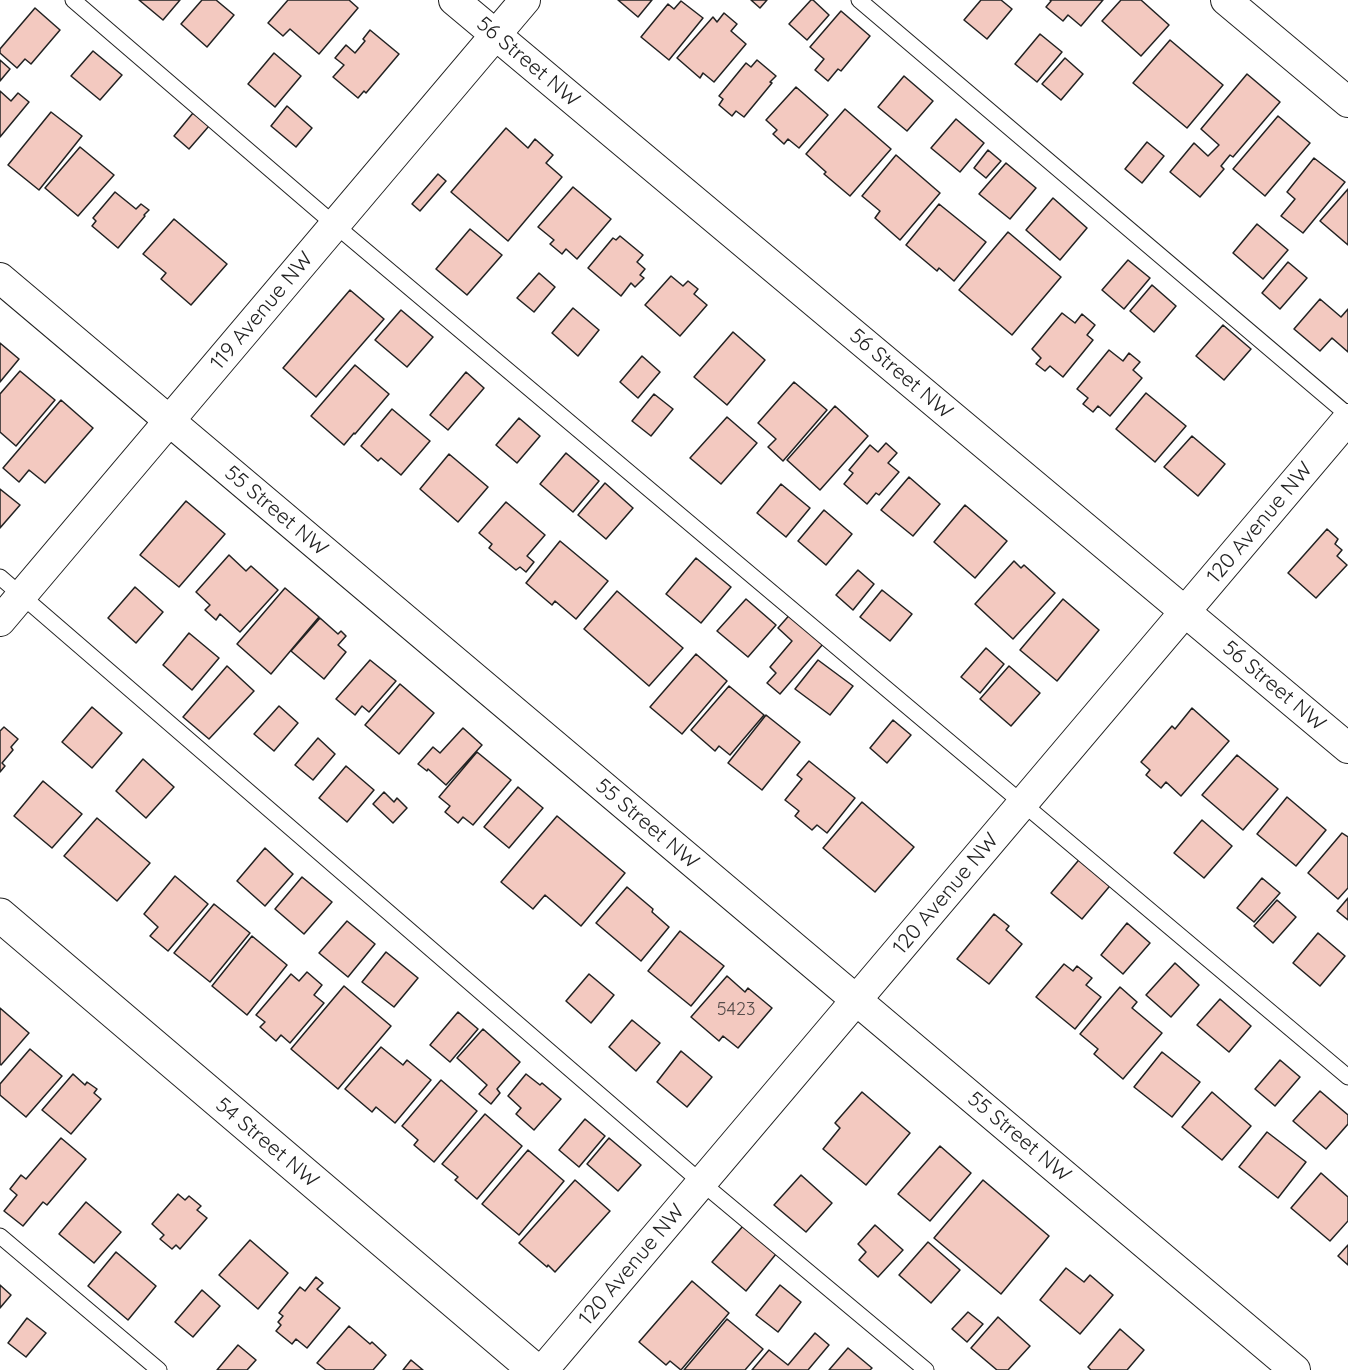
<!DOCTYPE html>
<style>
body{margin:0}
canvas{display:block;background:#fff}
</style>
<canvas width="1348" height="1370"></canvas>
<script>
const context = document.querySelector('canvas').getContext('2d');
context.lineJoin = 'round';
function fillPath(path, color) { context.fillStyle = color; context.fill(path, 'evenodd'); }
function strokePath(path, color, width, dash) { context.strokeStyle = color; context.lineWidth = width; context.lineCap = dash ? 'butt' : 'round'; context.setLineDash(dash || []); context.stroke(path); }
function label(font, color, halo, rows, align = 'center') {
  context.font = font + ' Quicksand,sans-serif'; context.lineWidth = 4.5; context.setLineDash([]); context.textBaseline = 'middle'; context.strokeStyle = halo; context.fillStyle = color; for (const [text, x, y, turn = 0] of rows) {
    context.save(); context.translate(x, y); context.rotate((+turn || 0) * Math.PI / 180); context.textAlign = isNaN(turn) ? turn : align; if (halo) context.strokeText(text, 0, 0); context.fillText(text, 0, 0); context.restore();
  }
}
const building = new Path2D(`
 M139,0H180L163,20Z
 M202,0H216L234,15L207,47L181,24Z
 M288,0H349L358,8L319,54L290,29L283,36L268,23Z
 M618,0H652L638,17Z
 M751,0H767L760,8Z
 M811,0H813L829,15L807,40L789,24Z
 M981,0H1001L1012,9L987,39L964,20Z
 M1050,0H1103L1081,26L1068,15L1063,21L1046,7L1051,1Z
 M1121,0H1141L1169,25L1141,56L1102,21Z
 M681,1L703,18L669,60L641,37L668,4L674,9Z
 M35,8L60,30L31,64L25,59L17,68L0,53V49Z
 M841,11L870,36L841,71L838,69L828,81L815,70L824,59L810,47Z
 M724,13L737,24L731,31L746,44L714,82L703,73L700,78L677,58L713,17L717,22Z
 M370,30L399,54L366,93L364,91L358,98L333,77L344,65L335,58L346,45L355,53L365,41L363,39Z
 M1040,34L1062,52L1037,82L1015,64Z
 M1170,40L1223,85L1187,128L1133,83Z
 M93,51L122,75L100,100L71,76Z
 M274,53L301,76L275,107L248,84Z
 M1065,58L1083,74L1061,100L1042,84Z
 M0,60L10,69L0,81Z
 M757,60L776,76L770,82L772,83L744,117L736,111L732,116L719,105L723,99L719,96L746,63L751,67Z
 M1247,74L1280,102L1233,157L1230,155L1221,166L1224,169L1200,197L1170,172L1194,143L1208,156L1219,145L1201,129Z
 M904,76L933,101L907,131L878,107Z
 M796,87L828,115L799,148L788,139L784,144L773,134L777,130L766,120Z
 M0,91L11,101L18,93L29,102L0,137Z
 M287,106L312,128L296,147L271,126Z
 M845,109L891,149L850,196L824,174L826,172L806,154Z
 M51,112L82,136L39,190L8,165Z
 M193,113L209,126L189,149L174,136Z
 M1278,116L1310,143L1265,196L1233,169Z
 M956,119L984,143L960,172L931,148Z
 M506,128L528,148L535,139L553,155L546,163L562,177L508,241L451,192Z
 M1147,142L1164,156L1142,183L1125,169Z
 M80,147L114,175L78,216L45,188Z
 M988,150L1001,161L986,178L974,168Z
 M896,155L940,193L900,240L875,218L880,211L862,196Z
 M1314,158L1345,182L1303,233L1281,216L1295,199L1287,192Z
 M1006,163L1036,188L1010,219L979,194Z
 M438,174L446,181L420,211L412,204Z
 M573,187L611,219L577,259L566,249L562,254L550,244L554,240L538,227Z
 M1348,189V245L1320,221Z
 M115,192L136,209L141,204L149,210L144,215L145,216L118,248L92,226L96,221L93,218Z
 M1053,198L1087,228L1060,260L1026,230Z
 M939,204L986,242L954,281L939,268L937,271L906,245Z
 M174,219L227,264L191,305L161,279L166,273L143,254Z
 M1257,224L1288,250L1263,279L1233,253Z
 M470,229L502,255L467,295L436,269Z
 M1008,232L1061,277L1012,335L959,290Z
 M620,236L643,255L637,262L645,269L640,275L644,278L635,287L631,283L621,296L588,268L613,238L616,240Z
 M1128,260L1150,278L1124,309L1102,290Z
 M1288,262L1307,278L1280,309L1262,293Z
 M539,273L555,287L534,312L517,298Z
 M671,276L683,286L688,281L698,289L694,294L707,305L680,336L645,305Z
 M1152,285L1176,306L1154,332L1130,311Z
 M350,290L384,319L316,397L283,368Z
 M1320,299L1341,317L1348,309V352L1332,338L1320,351L1294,329Z
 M573,308L599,330L578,356L552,333Z
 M401,310L433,337L407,367L375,340Z
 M1062,313L1075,323L1082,314L1095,325L1087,335L1093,340L1063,377L1050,366L1045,371L1036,364L1041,358L1032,349Z
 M1223,325L1251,349L1224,380L1196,356Z
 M733,332L765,360L727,405L694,377Z
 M0,343L19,359L0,382Z
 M1109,350L1123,361L1129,353L1140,362L1133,370L1142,378L1110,416L1098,406L1093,412L1083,404L1088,398L1077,389Z
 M642,356L660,372L638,398L620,382Z
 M355,365L389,394L355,434L354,433L344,445L311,416Z
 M20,371L55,400L16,446L0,432V394Z
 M466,372L484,388L448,430L430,415Z
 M794,382L827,410L783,461L768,447L776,439L758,423Z
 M1146,393L1186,426L1155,462L1116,429Z
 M654,394L673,409L651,436L632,421Z
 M61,400L93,428L45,483L29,470L19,482L3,468Z
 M835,406L868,436L820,490L787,460Z
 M392,409L430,441L401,475L381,458L378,461L361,446Z
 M727,417L757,443L721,484L690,458Z
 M519,418L540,436L517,463L496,445Z
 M1192,436L1225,464L1198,496L1164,467Z
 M886,443L897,453L888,463L899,472L879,495L876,493L867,504L844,484L853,473L849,470L870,445L878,452Z
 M566,453L599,481L573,512L540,484Z
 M449,454L488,487L458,522L420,489Z
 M909,477L940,504L913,536L881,510Z
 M605,483L633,508L606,539L578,515Z
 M781,484L810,508L786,537L757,513Z
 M0,489L20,505L0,528Z
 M186,501L225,534L179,587L140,555Z
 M506,502L545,535L527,556L534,562L526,572L520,567L516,570L489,548L492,544L479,533Z
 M965,505L1007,541L975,578L934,542Z
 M824,510L852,534L826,565L798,541Z
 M1327,529L1338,539L1335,544L1342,550L1337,556L1347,565L1316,598L1288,573Z
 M560,541L608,581L576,619L555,601L552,605L526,583Z
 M229,555L246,571L251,566L278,590L240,632L220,614L216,620L205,610L210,605L196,592Z
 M696,558L731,587L701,623L666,594Z
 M1014,561L1021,568L1024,565L1055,593L1013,639L975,604Z
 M858,570L874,584L853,610L836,595Z
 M135,587L163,612L136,643L108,618Z
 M285,588L319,617L271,674L237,644Z
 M882,590L912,614L890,641L860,617Z
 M617,591L683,648L649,686L584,629Z
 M746,599L776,625L748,657L717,631Z
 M1063,599L1099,630L1057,681L1020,650Z
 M793,611L823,644L780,694L767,683L776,673L770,667L792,641L778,628Z
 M320,618L338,634L341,631L346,636L338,645L346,652L324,679L291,651Z
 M189,633L219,658L192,690L163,665Z
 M986,648L1004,664L980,693L961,677Z
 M696,654L727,681L682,734L650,707Z
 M370,660L396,681L369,712L362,706L355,715L336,699Z
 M818,660L853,686L830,715L795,689Z
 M227,666L254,691L209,739L183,717Z
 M1009,666L1040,693L1011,726L980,699Z
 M400,684L434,713L399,754L365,725Z
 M729,686L764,715L730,755L719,746L715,751L691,730Z
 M279,706L298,723L274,751L254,734Z
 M92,707L122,733L92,768L62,742Z
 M1192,708L1229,741L1181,796L1166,782L1161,788L1146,775L1150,770L1141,762L1172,726L1175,729Z
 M766,715L800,742L762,790L728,763Z
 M893,720L911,735L887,763L870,748Z
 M4,727L18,739L11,747L13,750L2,763L5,766L0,772V731Z
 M463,728L482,745L446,785L428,769L427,771L418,764L433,747L440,753Z
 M318,738L335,754L313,780L295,765Z
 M477,752L511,780L473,825L463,817L458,823L445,812L450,806L439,797Z
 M1237,755L1278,789L1243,830L1202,795Z
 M143,759L174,787L146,818L116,791Z
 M809,761L855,798L827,833L817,825L812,830L795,816L799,811L785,800L802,779L797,775Z
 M346,766L374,790L347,822L319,798Z
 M43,781L82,814L52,848L14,816Z
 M518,787L543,808L509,848L484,827Z
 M384,792L394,802L397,798L407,808L393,823L373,804Z
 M1287,797L1326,830L1296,866L1257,834Z
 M862,802L914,847L875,892L823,848Z
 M557,816L625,873L581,926L545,895L533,909L501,882Z
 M97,818L150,863L117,901L64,856Z
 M1202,820L1232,846L1204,878L1174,853Z
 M1342,833L1348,837V888L1338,899L1308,873Z
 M265,848L293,874L265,906L237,881Z
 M1083,855L1114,881L1082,919L1051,893Z
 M175,876L208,904L168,951L150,936L158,927L144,914Z
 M302,877L332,902L304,934L275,909Z
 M1262,878L1280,893L1254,922L1237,908Z
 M627,887L653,909L652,912L669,927L641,961L596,923Z
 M1348,898V920L1337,911Z
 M1277,900L1296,917L1273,943L1254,926Z
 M214,904L250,933L210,982L174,953Z
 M994,914L1009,926L1006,930L1022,944L989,984L957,959Z
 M347,921L375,944L348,977L319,953Z
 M1127,923L1150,943L1123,974L1101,955Z
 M680,931L724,966L691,1006L648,971Z
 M1318,933L1345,956L1320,986L1293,963Z
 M252,936L287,965L247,1015L212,986Z
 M386,952L418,978L394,1007L362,982Z
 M1175,963L1199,985L1171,1017L1146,995Z
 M1064,964L1073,971L1077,966L1092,978L1086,985L1101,997L1075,1029L1036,997Z
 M307,972L322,985L314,995L324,1003L290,1043L281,1035L276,1041L260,1027L265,1022L256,1015L291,974L299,981Z
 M589,974L614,995L591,1023L566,1001Z
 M727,976L745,992L748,988L772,1008L738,1048L723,1036L719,1041L691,1017Z
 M344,986L391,1026L338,1089L291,1049Z
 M1120,987L1137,1002L1132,1008L1162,1033L1123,1079L1094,1054L1098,1049L1080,1034Z
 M1220,999L1251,1026L1229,1052L1197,1025Z
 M0,1008L29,1033L1,1065L0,1064Z
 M458,1012L478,1029L450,1062L430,1045Z
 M632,1020L660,1043L636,1071L609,1047Z
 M483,1029L520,1062L497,1089L500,1093L491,1104L479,1094L487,1085L457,1058Z
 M381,1047L403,1065L407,1060L431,1080L395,1123L376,1107L372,1112L345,1089Z
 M30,1049L62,1076L26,1117L0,1095V1084Z
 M681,1051L712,1077L687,1107L657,1082Z
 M1162,1052L1200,1082L1172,1117L1134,1087Z
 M1280,1060L1300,1077L1275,1106L1255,1089Z
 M73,1074L85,1085L87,1082L97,1089L94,1093L101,1099L71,1134L42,1110Z
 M526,1074L540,1085L542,1083L561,1099L534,1130L516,1114L521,1108L508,1096Z
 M441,1080L477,1111L434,1162L414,1145L418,1140L402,1126Z
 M1320,1091L1348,1115V1124L1326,1149L1293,1121Z
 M862,1092L910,1133L866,1185L823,1149L840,1128L835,1123Z
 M1212,1092L1251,1126L1222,1160L1182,1127Z
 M485,1114L522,1146L477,1199L455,1180L458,1177L442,1164Z
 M585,1119L605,1136L579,1167L559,1150Z
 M1267,1132L1306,1162L1278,1198L1239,1167Z
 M61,1138L86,1159L47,1205L43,1202L23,1226L4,1211L17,1195L10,1189L21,1175L26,1179Z
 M609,1138L641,1165L618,1191L587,1164Z
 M940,1146L971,1173L930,1221L898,1194Z
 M528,1150L564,1181L519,1235L482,1204Z
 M1321,1173L1348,1197V1221L1330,1241L1291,1208Z
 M801,1175L832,1203L806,1232L774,1205Z
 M575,1180L610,1211L555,1272L548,1265L547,1267L519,1243Z
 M983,1180L1049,1236L1001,1294L934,1238Z
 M178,1194L185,1200L189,1196L201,1206L197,1210L207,1218L180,1249L176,1245L172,1249L160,1239L164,1235L152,1224Z
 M86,1202L121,1232L94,1263L59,1234Z
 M875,1225L903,1250L878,1277L859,1260L866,1252L858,1244Z
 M743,1226L776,1254L746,1291L712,1262Z
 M250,1240L288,1273L258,1309L219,1275Z
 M928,1242L960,1270L931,1303L899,1275Z
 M1348,1245V1265L1338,1256Z
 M116,1252L156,1286L128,1320L88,1286Z
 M1066,1268L1084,1282L1090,1275L1113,1295L1080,1334L1040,1300Z
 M316,1277L323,1283L317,1289L340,1308L307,1348L296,1339L292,1344L276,1331L281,1325L278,1322L283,1316L279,1313L300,1287L305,1291Z
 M692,1281L729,1313L681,1370L670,1361L666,1365L639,1342Z
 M0,1285L11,1295L0,1308Z
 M780,1285L801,1302L778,1332L756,1315Z
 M202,1290L220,1306L193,1337L175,1322Z
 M968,1312L983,1324L967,1342L952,1329Z
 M998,1317L1030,1346L1008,1370H997L971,1348Z
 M27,1318L46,1333L26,1357L8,1343Z
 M727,1319L763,1349L745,1370H684Z
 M349,1326L370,1344L372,1342L386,1355L373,1370H326L317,1363Z
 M1120,1329L1144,1350L1127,1370H1091L1088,1367Z
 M815,1333L829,1345L808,1370H752L769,1350L788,1365Z
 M238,1345L256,1360L247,1370H217Z
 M848,1348L872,1368L870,1370H829Z
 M411,1360L423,1370H403Z`);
fillPath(building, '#f3c9c0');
strokePath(building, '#222', 1.5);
const lane = new Path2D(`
 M73,0L335,225L1348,1077
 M859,0L1348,415
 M0,577L702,1183L926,1370
 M0,1236L159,1370`);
const street = new Path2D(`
 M454,0L1348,748
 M1226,0L1348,102
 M0,278L1295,1370
 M0,621L525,0
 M543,1370L1348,419`);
const secondary = new Path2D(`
 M0,915L535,1370`);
strokePath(lane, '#222', 17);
strokePath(street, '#222', 32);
strokePath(secondary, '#222', 35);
strokePath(lane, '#fff', 15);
strokePath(street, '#fff', 30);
strokePath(secondary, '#fff', 33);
label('18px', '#564c4a', null, [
 ["5423",736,1010]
]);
label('21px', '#222', '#fff', [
 ["56 Street NW",528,62,40],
 ["119 Avenue NW",262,311,-50],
 ["56 Street NW",901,374,40],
 ["55 Street NW",276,511,40],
 ["120 Avenue NW",1260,523,-50],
 ["56 Street NW",1274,686,40],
 ["55 Street NW",647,824,40],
 ["120 Avenue NW",946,894,-50],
 ["55 Street NW",1019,1137,40],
 ["54 Street NW",267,1143,40],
 ["120 Avenue NW",632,1265,-50]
]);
</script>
